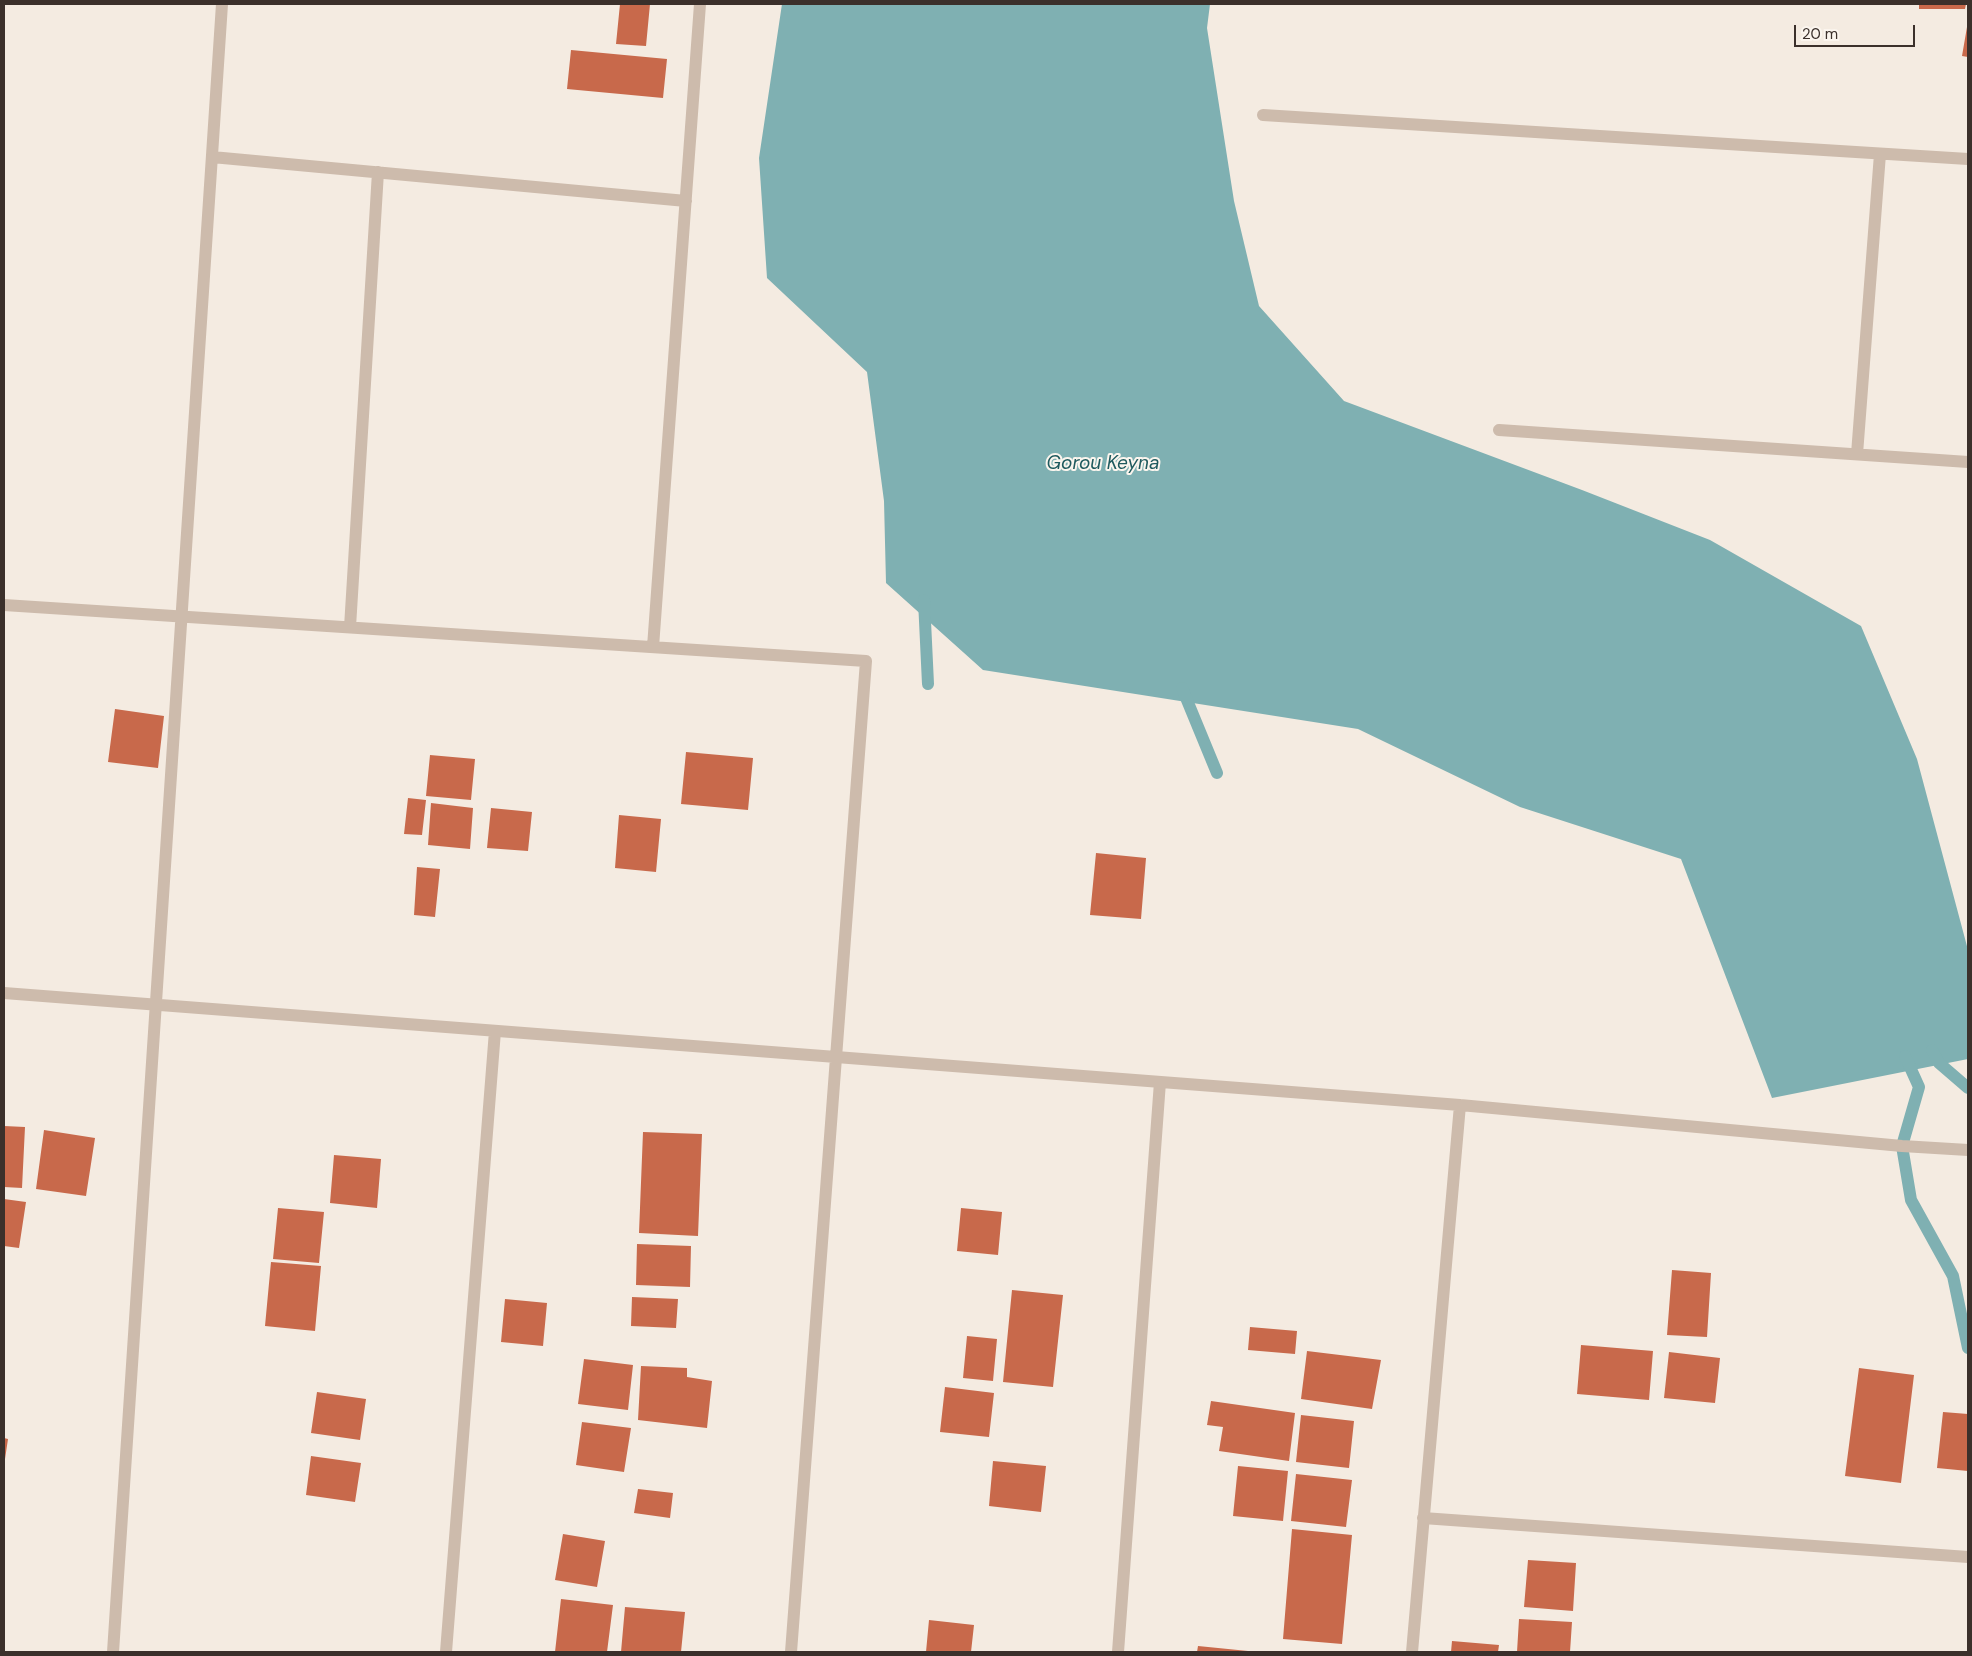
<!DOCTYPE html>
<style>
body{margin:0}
#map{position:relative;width:1972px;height:1656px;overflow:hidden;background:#f4ebe1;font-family:"DM Sans",sans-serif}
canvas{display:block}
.frame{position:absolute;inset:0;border:5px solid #3b302b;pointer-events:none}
.scale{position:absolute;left:1794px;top:25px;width:121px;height:22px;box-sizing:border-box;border:2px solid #3b302b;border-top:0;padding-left:6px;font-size:15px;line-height:18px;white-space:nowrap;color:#3b302b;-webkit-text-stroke:4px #fbf5ee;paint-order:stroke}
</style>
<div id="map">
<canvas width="1972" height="1656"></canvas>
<div class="frame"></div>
<div class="scale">20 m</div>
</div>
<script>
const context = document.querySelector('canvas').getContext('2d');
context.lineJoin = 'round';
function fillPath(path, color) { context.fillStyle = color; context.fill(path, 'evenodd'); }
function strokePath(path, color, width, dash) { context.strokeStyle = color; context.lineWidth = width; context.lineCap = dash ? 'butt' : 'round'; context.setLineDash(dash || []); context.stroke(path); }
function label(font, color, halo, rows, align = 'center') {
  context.font = font + ' "DM Sans",sans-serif'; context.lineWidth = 4; context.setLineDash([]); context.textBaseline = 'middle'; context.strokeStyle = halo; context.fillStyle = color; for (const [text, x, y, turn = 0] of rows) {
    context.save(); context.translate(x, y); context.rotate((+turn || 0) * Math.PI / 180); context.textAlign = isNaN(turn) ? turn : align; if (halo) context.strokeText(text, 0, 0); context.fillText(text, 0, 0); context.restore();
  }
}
fillPath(new Path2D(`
 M782,4H1210L1207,28L1234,201L1259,306L1344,401L1582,490L1710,540L1861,626L1917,759L1968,950V1059L1772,1098L1681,859L1520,807L1358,729L983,670L886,583L884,501L867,372L767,278L759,158Z`), '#7fb0b2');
strokePath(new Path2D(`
 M924,600L928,684
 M1182,688L1217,773
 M1932,1050L1939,1063L1968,1088
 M1905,1056L1919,1087L1902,1146L1911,1200L1953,1276L1968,1348`), '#7fb0b2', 12);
fillPath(new Path2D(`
 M620,4H650L646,46L616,44Z
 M1919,4H1966L1965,9H1919Z
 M1967,27H1968V57L1962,56Z
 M571,50L667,59L663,98L567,89Z
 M115,709L164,716L158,768L108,762Z
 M686,752L753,758L748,810L681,804Z
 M430,755L475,759L471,800L426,796Z
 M408,798L426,800L422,835L404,834Z
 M431,803L473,808L470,849L428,845Z
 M491,808L532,812L528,851L487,848Z
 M619,815L661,819L656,872L615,868Z
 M1096,853L1146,858L1141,919L1090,915Z
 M417,867L440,869L435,917L414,915Z
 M4,1126L25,1127L22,1188L4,1187Z
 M44,1130L95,1138L86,1196L36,1189Z
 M643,1132L702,1134L698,1236L639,1233Z
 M334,1155L381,1159L377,1208L330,1203Z
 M4,1199L26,1202L19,1248L4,1246Z
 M278,1208L324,1212L319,1263L273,1259Z
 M961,1208L1002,1212L998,1255L957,1251Z
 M637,1244L691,1246L690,1287L636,1285Z
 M271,1262L321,1266L315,1331L265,1326Z
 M1672,1270L1711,1273L1707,1337L1667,1335Z
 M1012,1290L1063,1295L1053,1387L1003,1382Z
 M632,1297L678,1299L676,1328L631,1326Z
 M505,1299L547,1303L543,1346L501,1342Z
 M1250,1327L1297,1331L1295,1354L1248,1350Z
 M967,1336L997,1339L993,1381L963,1378Z
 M1581,1345L1653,1351L1649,1400L1577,1394Z
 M1307,1351L1381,1360L1372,1409L1301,1399Z
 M1669,1352L1720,1358L1715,1403L1664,1398Z
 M584,1359L633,1365L628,1410L578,1404Z
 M641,1366L687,1368V1377L712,1381L707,1428L638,1420Z
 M1859,1368L1914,1375L1901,1483L1845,1476Z
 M945,1387L994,1393L989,1437L940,1432Z
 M317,1392L366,1399L360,1440L311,1433Z
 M1211,1401L1295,1413L1289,1461L1219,1451L1223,1427L1207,1425Z
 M1943,1412L1968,1414V1471L1937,1468Z
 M1301,1415L1354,1421L1349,1468L1296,1462Z
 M582,1422L631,1428L624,1472L576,1465Z
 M4,1438L8,1439L5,1459H4Z
 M311,1456L361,1463L355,1502L306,1495Z
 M993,1461L1046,1466L1041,1512L989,1506Z
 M1238,1466L1288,1471L1283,1521L1233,1516Z
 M1296,1474L1352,1480L1346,1527L1291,1521Z
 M638,1489L673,1493L670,1518L634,1513Z
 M1292,1529L1352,1535L1342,1644L1283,1639Z
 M563,1534L605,1541L597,1587L555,1580Z
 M1528,1560L1576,1563L1573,1611L1524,1607Z
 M561,1599L613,1605L607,1652H555Z
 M625,1607L685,1612L681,1652H621Z
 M1519,1619L1572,1622L1570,1652H1517Z
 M929,1620L974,1625L971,1652H926Z
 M1452,1641L1499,1645L1498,1652H1451Z
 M1198,1646L1248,1651V1652H1197Z`), '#c8694b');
strokePath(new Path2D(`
 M1263,115L1968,159
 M212,157L686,201
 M1499,430L1968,462
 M1857,454L1880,154
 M4,605L866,661L791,1652
 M350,627L378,172
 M653,647L700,4
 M4,993L1460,1105L1902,1146L1968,1150
 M1423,1518L1968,1557
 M113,1652L222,4
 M446,1652L495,1031
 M1118,1652L1160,1082
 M1412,1652L1460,1105`), '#cdbbac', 12);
label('italic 19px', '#1f5a5e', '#fbf5ee', [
 ["Gorou Keyna",1103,464]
]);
</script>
